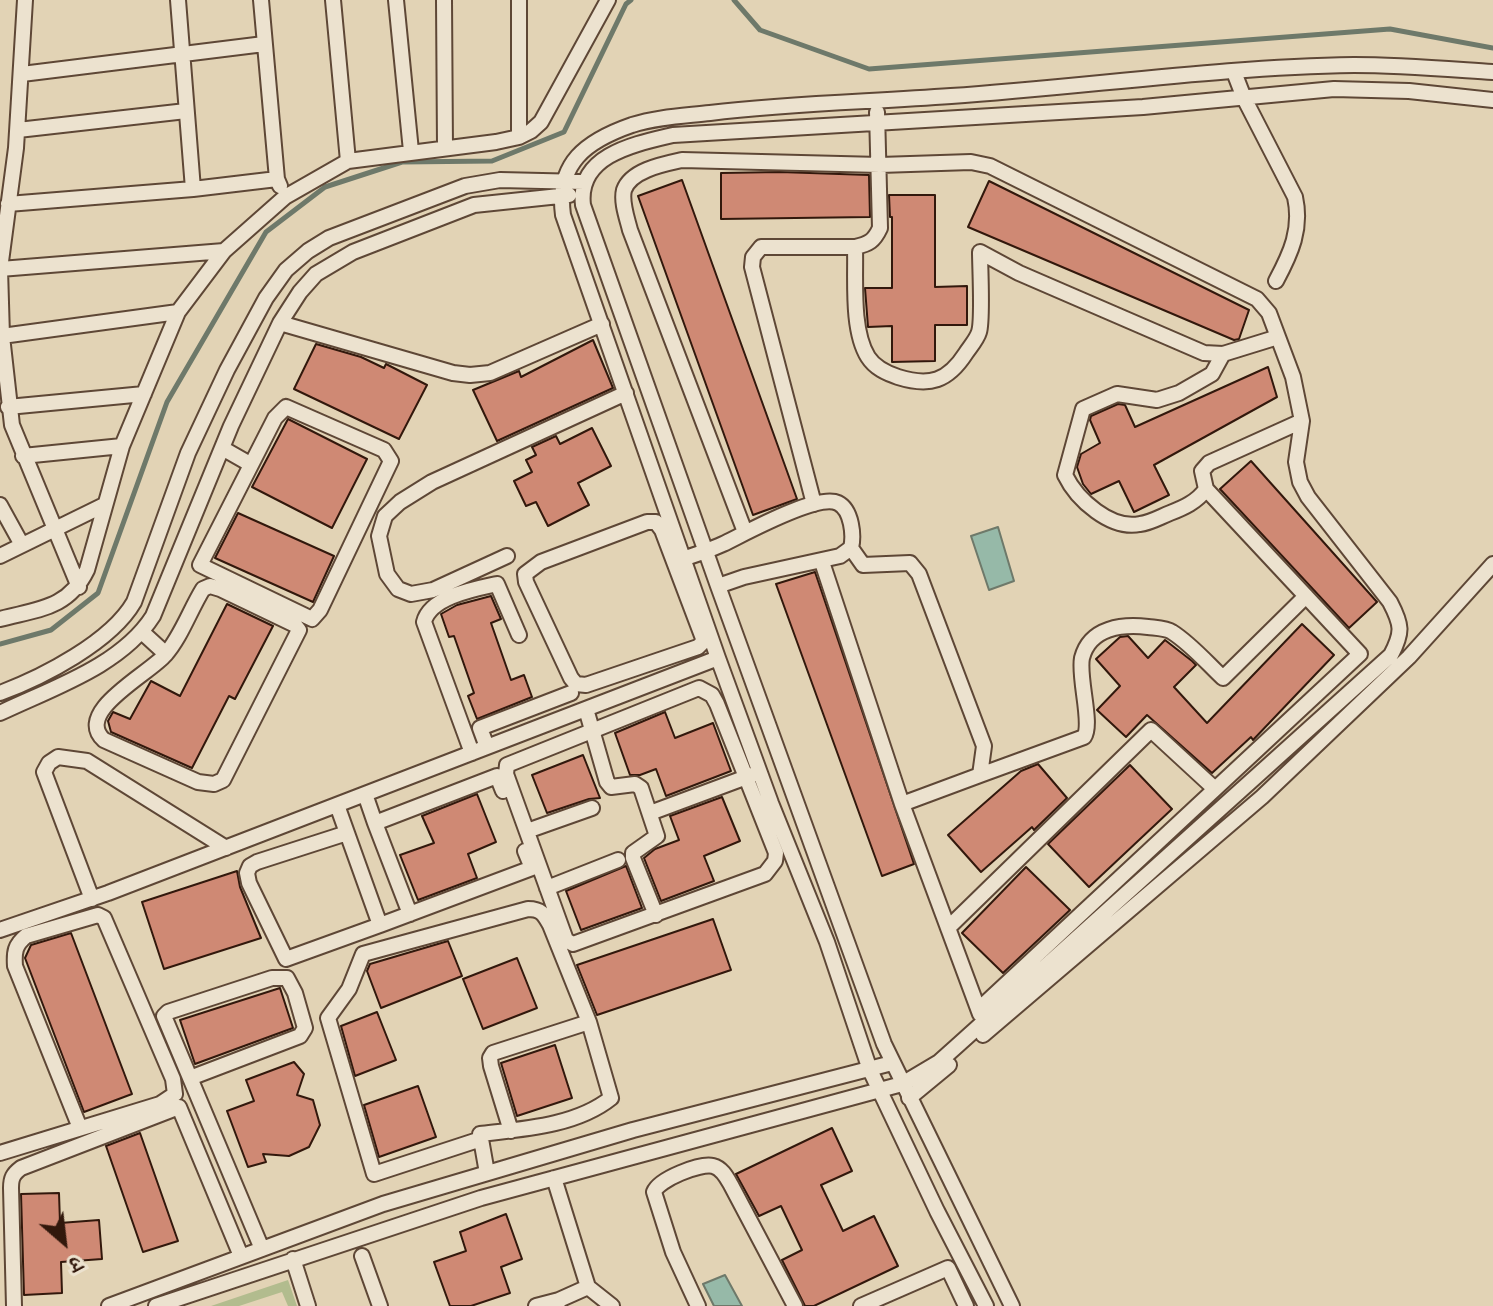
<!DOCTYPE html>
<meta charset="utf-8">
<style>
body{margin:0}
#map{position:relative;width:1493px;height:1306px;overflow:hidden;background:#e2d3b5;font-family:"IM FELL English","Noto Serif Devanagari",serif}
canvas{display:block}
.north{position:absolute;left:24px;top:1202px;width:80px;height:80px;-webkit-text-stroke:6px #ece2cf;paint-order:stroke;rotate:152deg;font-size:22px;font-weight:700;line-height:32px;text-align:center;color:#32180c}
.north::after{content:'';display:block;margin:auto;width:28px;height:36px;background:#32180c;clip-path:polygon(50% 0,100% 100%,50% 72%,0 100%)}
</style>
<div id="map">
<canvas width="1493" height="1306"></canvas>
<div class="north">उ</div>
</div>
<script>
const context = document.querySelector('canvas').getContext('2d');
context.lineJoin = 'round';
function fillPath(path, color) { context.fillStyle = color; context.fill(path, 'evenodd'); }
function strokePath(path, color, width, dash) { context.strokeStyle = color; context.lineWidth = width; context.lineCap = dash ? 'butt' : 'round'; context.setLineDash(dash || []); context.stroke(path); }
fillPath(new Path2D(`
 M288,1280L297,1306H288L282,1292L239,1306H211Z`), '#b2bc8e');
const water = new Path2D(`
 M998,527L1014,581L989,590L971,536Z
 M725,1275L742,1306H714L703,1284Z`);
fillPath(water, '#96b9a8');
strokePath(water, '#6e796a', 2);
strokePath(new Path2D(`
 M734,0L760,30L869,69L1390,29L1493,48
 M0,644L51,630L98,593L167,402L266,232L325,187L402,162L492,161L564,132L626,4L631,0`), '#6e796a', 5);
const building = new Path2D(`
 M780,172L869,175L870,217L721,219V173Z
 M682,180L797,499L753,515L638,196Z
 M989,181L1249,310L1239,339L1234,340L968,227Z
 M889,195H935V287L967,286V325H935V361L892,362V326L868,327L865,288H892V217H890Z
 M593,340L613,388L497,441L473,390L519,371L521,377Z
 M316,344L361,357L384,368L386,364L427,385L399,439L294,389Z
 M1268,367L1277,397L1154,465L1169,495L1134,512L1119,481L1091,494L1083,484L1077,467L1081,454L1100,443L1090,420L1091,416L1118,404L1125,405L1135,427Z
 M288,419L367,459L332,528L252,487Z
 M592,428L611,466L578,483L589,505L548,526L536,502L526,506L514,481L532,472L526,460L536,455L532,447L556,436L560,444Z
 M1251,461L1377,602L1349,628L1220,489Z
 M238,513L334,556L313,602L215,558Z
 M815,572L914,864L882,876L776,584Z
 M491,596L501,619L491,623L511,680L524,675L532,697L477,719L468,696L474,693L454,636L449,637L441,614L457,605Z
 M227,604L273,626L235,699L229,696L192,768L111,732L108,721L113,712L130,719L151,681L180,696Z
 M1302,624L1334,655L1253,740L1251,737L1212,773L1147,715L1126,737L1097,710L1120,686L1096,659L1120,637L1128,636L1148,658L1165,640L1192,661L1196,665L1174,687L1207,723Z
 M665,712L675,738L713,723L731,771L666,796L656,769L640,775H630L615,733Z
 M583,755L600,798L589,799L547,813L532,775Z
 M1038,764L1067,798L1034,830L1032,827L981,872L948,835L1021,771Z
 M1130,765L1172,809L1089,887L1048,844Z
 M477,794L496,842L468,854L477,878L418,900L400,855L434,843L422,816Z
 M722,797L740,841L704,856L714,881L661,901L644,858L655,849L679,840L670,816Z
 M626,866L642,908L581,930L566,891Z
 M1026,867L1070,910L1003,973L962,933Z
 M237,871L240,887L261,938L164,969L142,902Z
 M713,919L731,970L597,1015L577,965Z
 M71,933L132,1094L84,1112L25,958L31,945Z
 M448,941L462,976L381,1008L367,971L370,964Z
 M517,958L537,1008L483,1029L463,979Z
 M280,988L293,1028L195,1064L180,1020Z
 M377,1012L396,1060L355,1076L341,1026Z
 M555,1045L572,1098L517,1116L501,1063Z
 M294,1062L304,1074L297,1095L313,1100L320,1125L309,1147L289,1156L263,1154L266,1162L248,1167L227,1111L254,1101L246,1080Z
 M418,1086L436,1137L379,1157L364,1105Z
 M832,1128L852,1171L821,1185L843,1231L874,1216L898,1266L814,1306H805L782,1260L802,1250L781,1206L759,1216L736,1174Z
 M140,1133L178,1241L143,1252L106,1146Z
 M59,1193L60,1223L99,1220L102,1259L61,1262L62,1293L24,1295L21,1194Z
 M506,1214L522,1259L501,1267L510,1293L471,1306H450L434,1262L466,1251L460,1232Z`);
fillPath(building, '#cf8974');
strokePath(building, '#32180c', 2);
const minor = new Path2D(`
 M25,0L16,148L0,269L2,336L12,425L79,587
 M178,0L193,189
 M261,0L277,179L280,186
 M333,0L348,161
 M396,0L411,151
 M444,0L445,147
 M519,0V137
 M1234,72L1244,98L1295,197C1302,229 1291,253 1276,281
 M22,74L264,44
 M18,130L186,111
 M8,204L193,189L277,179
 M855,247C856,278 851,330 868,357C875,368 886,373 898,377C930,387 948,381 966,353C970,347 977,339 979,332C983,320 980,268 980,252L1019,273L1204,353L1223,354L1278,337
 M0,269L224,251
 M280,323L453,373L470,375L490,373L602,324
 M2,336L178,312
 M1223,354L1212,374L1179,393L1157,400L1117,394L1083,409L1065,475C1077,500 1111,530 1140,524C1150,523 1160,517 1170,513C1183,508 1197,502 1206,489L1202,471L1209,463L1302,421
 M8,407L144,394
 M286,407L384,450L391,461L320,610L312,619L200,565L275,418Z
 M222,448L250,464
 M23,456L122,446
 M814,504L752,267L753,257L761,247H855C869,244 874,241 880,228L877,112
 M0,505L22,545
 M647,522H656L662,530L704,641L698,647L586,685L576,684L571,678L526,582L525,574L541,562Z
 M851,548L863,565L910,563L919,574L984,746L980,775L902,804
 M0,556L104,505
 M507,556L433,590L411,594L398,589L387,574L379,536L385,516L400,502L432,482L626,393
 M676,561C692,556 708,551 723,544C744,534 817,493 838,503C852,510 854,536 851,548L840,556L744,577L718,586
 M822,562L902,804L980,1014
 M210,586L220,589L295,625L299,630L223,780L214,784L198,782L104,740C73,712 149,674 165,655C181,637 190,610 203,589Z
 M0,619C38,609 68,609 87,570L122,446L178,312L224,251L285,197L348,161L496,142L519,137L531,131L541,122L608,0
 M142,632L166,654
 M699,688L712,695L717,704L776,853L775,861L765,874L573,944L566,940L506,774L507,765Z
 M0,693C43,677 111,642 134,602L188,453L227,370L266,298L286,270L308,251L329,238L465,186L500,180L584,182
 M586,709L607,782L611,787L635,784L641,788L657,836L633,853V858L656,915
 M0,713C52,688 121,666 153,616L231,426L280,323L300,292L316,274L353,252L474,205L569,195
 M487,747L480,728L571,693
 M472,753L424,622C430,597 474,589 497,584L519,635
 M980,775L1084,737C1093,724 1078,678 1082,658C1090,627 1123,624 1148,627C1156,628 1166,628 1172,632C1191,644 1207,663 1223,678L1306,596
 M365,794L375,823
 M337,805L380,925L532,868L525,851
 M650,813L752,775
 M527,831L592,808
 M347,833L257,862L250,866L247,873L249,883L286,959L380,925
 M547,888L618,860
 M92,899L44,772L49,763L58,757L87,761L226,848
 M410,914L375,823L497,776L503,791
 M948,928L1151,730L1215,789
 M0,930L108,893L718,658
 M979,1009L1360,654L1206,489
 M983,1035L1262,797L1409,657L1493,564
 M190,1078L300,1036L305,1028L295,993L287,978H272L168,1012L164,1016L262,1249
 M909,1098L949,1065
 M511,1131L491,1066L490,1058L493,1053L589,1022
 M481,1139L374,1174L328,1018L349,989L363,954L528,909C541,909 544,914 550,925L589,1022L611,1098C576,1126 523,1129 480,1134L481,1139L487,1173
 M0,1153L160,1104L175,1094L173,1079L104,918L98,915L26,936C15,945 14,952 15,966L80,1128
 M554,1178L588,1287L559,1300L557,1306
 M362,1256L380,1306
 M293,1259L308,1306
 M588,1287L612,1306
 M14,1306L11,1188C11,1178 13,1174 21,1168L179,1107L241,1256
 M109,1306L383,1204L633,1130L892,1063
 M156,1306L481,1198L902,1084L939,1062L958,1045L1391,655C1403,632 1402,625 1390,602L1308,497L1300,482L1296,462L1302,421L1293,377L1269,313L1257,299L990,166L971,162L880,165L682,160C664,164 631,170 624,190C621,202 627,218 630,230L745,532
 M536,1306L559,1300
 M698,1306L673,1252L654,1192C659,1179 700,1163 713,1166C722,1168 727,1178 731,1185L795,1306
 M861,1306L948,1268L966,1306
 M986,1306L937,1211L870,1070L827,942L771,803L718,658L563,215C556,163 586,141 632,125C657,117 684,116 710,113C790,103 870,102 951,96C1085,87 1219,67 1354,65C1400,65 1447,69 1493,72
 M1012,1306L884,1044L718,586L583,205C577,155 635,144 673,135L1143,107L1334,89L1409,91L1493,100`);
strokePath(minor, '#5e4736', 18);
strokePath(minor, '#ece2cf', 14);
</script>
